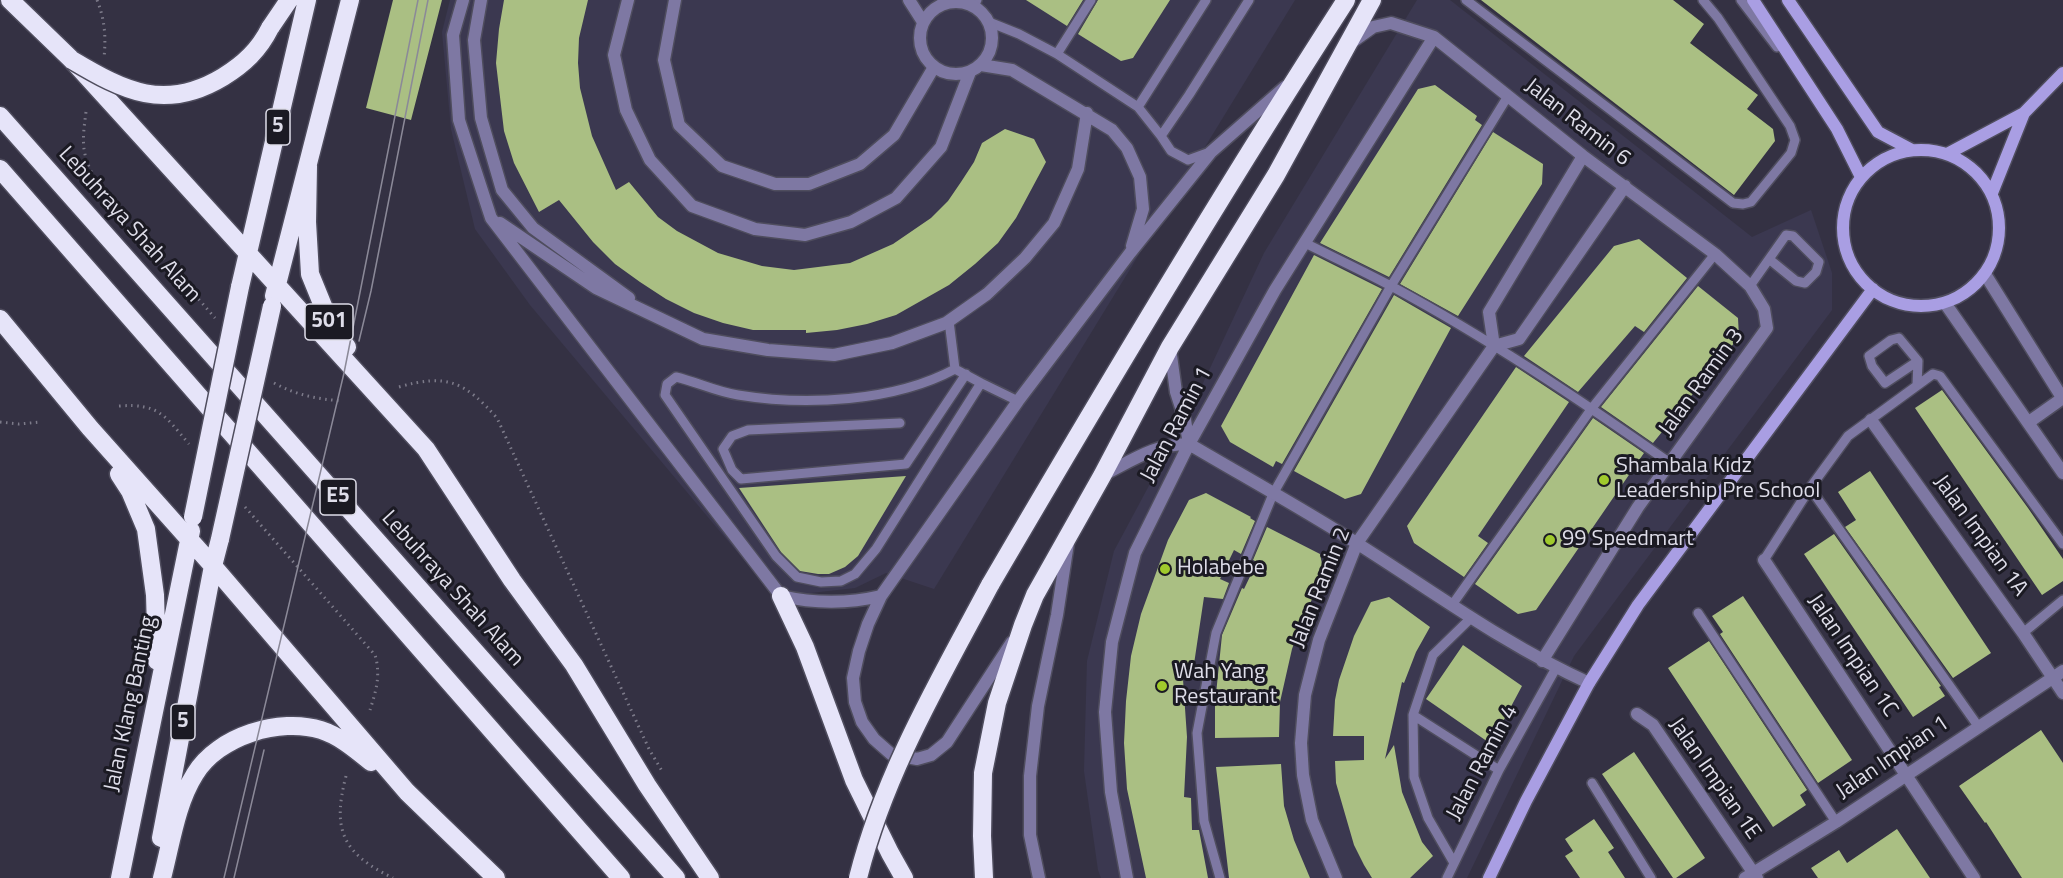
<!DOCTYPE html>
<style>
body{margin:0}
canvas{display:block;background:#343143}
</style>
<canvas width="2063" height="878"></canvas>
<script>
const context = document.querySelector('canvas').getContext('2d');
context.lineJoin = 'round';
function fillPath(path, color) { context.fillStyle = color; context.fill(path, 'evenodd'); }
function strokePath(path, color, width, dash) { context.strokeStyle = color; context.lineWidth = width; context.lineCap = dash ? 'butt' : 'round'; context.setLineDash(dash || []); context.stroke(path); }
function label(font, color, halo, rows, align = 'center') {
  context.font = font + ' "Titillium Web",sans-serif'; context.lineWidth = 6; context.setLineDash([]); context.textBaseline = 'middle'; context.strokeStyle = halo; context.fillStyle = color; for (const [text, x, y, turn = 0] of rows) {
    context.save(); context.translate(x, y); context.rotate((+turn || 0) * Math.PI / 180); context.textAlign = isNaN(turn) ? turn : align; if (halo) context.strokeText(text, 0, 0); context.fillText(text, 0, 0); context.restore();
  }
}
fillPath(new Path2D(`
 M450,0H1295L934,589L886,573L855,588L775,597L530,305L475,229L451,129L442,32Z
 M1417,0H1450L1752,237L1811,210L1832,273V310L1574,656L1467,878H1101L1098,870L1084,771L1087,661L1114,551L1197,396L1264,253Z`), '#3b3850');
fillPath(new Path2D(`
 M393,0H442L411,120L366,108Z
 M504,0H588L579,38L578,63L580,88L592,136L616,190L629,182L658,217L677,231L718,253L762,266L794,270L850,263L893,244L931,218L948,201L961,182L974,162L982,143L1005,129L1034,139L1046,162L1016,218L998,243L975,264L949,285L896,315L867,324L837,330L806,333V330H753L723,323L694,313L666,299L640,282L615,264L593,242L559,200L539,212L514,163L504,131L496,63L499,29Z
 M1026,0H1083L1067,26Z
 M1098,0H1170L1133,58L1121,61L1078,34Z
 M1481,0H1673L1704,24L1690,43L1758,95L1747,109L1773,129L1775,141L1734,195Z
 M1435,85L1477,116L1475,120L1482,125L1389,277L1320,243L1418,89Z
 M1493,132L1543,164L1542,184L1458,316L1400,284Z
 M1639,239L1687,278L1644,332L1635,326L1578,392L1524,356L1614,246Z
 M1314,255L1382,289L1282,464L1276,461L1273,467L1230,442L1221,426Z
 M1698,286L1738,318L1739,337L1653,443L1601,407Z
 M1394,295L1451,328L1361,494L1345,499L1294,471Z
 M1516,367L1569,402L1478,536L1488,543L1464,577L1414,543L1407,526Z
 M1942,390L2028,508L2063,559V581L2042,595L1915,408Z
 M1593,418L1644,453L1536,610L1518,614L1475,584Z
 M1870,471L1991,653L1953,678L1845,527L1856,520L1838,492Z
 M906,476L858,556L845,567L829,574H818L800,571L781,552L739,488Z
 M1206,493L1251,517L1250,518L1255,521L1241,554L1234,550L1220,579L1229,583L1223,599L1204,597L1194,664L1182,665L1187,737L1184,797L1191,798L1192,830H1199L1208,878H1146L1127,789L1124,743L1126,701L1131,656L1141,614L1168,540L1189,500Z
 M1267,527L1320,554L1324,574L1304,616L1292,649L1280,702L1279,737L1215,738V704L1222,635L1242,588L1244,589L1257,562L1253,560Z
 M1834,534L1941,686L1939,687L1945,696L1913,717L1804,554Z
 M1743,596L1852,760L1818,783L1720,634L1723,632L1712,616Z
 M1389,597L1430,627L1416,652L1404,683L1402,682L1385,759L1394,745L1402,792L1422,842L1433,856L1410,878H1372L1364,865L1354,845L1336,783L1335,761L1364,760V736H1333L1335,700L1339,680L1354,636L1371,602Z
 M1709,641L1807,790L1800,795L1806,805L1773,827L1668,668Z
 M1463,645L1522,686L1491,744L1426,699Z
 M2041,730L2063,763V878H2022L1986,822L1985,823L1959,786Z
 M1634,752L1705,858L1676,878H1673L1602,774Z
 M1281,764L1284,806L1294,840L1310,878H1229L1216,767Z
 M1594,819L1614,848L1608,852L1625,878H1580L1565,856L1573,851L1565,839Z
 M1897,829L1930,878H1818L1811,868L1839,850L1847,863Z`), '#aabf83');
const lane = new Path2D(`
 M1466,0L1733,203L1743,204L1751,202L1791,153L1795,140L1790,126L1718,18L1703,0
 M1741,0L1777,47
 M943,4L944,0
 M974,6L977,0
 M989,22L1019,34L1057,54L1138,107L1161,136L1189,95L1249,0
 M1057,54L1091,0
 M1138,107L1206,0
 M1161,136L1171,151L1188,160L1210,152
 M1305,243C1333,257 1363,271 1391,286C1488,338 1580,400 1670,463
 M1750,286L1786,235L1793,236L1819,262L1816,272L1805,283L1796,281L1769,259
 M949,321L955,369
 M955,369L981,383L876,549L855,574L841,581L821,582L797,577L776,556L665,395L667,384L676,377C697,382 717,392 738,395C805,406 894,402 955,369Z
 M981,383L1018,401
 M1917,385L1918,361L1899,338L1891,340L1869,356L1872,366L1885,383L1918,361
 M900,423L748,430L732,436L723,449L732,470L741,479L906,464L966,374
 M1810,488L1978,726
 M1764,560L1810,488L1848,436L1933,374L1940,376L2063,544
 M1452,605L1592,408L1715,254
 M1698,613L1836,822
 M2023,633L2063,600
 M1413,715L1499,770
 M1592,783L1651,878
 M1454,863L1428,818L1414,777L1413,715L1433,655L1472,617
 M1220,878L1204,821L1197,733L1216,633L1273,494L1391,286L1508,96
 M1447,878L1499,770L1556,668`);
const street = new Path2D(`
 M463,0L453,35L459,120L491,218L781,596C816,604 847,604 881,596
 M481,0L474,40L481,118L502,190L533,228L629,298
 M628,0L614,55L626,110L650,160L692,206L755,229L805,235L851,222L896,198L941,147L970,72
 M675,0L664,60L679,125L722,166L775,184H809L860,164L894,135L934,67
 M909,0L923,22
 M920 38a36 36 0 1 1 72 0a36 36 0 1 1-72 0Z
 M1352,42L1373,27L1391,23L1434,37L1583,156L1715,254L1750,286L1764,309L1767,328L1638,507L1542,661
 M981,65L1012,70L1112,130L1127,148L1140,177L1143,209L1132,246
 M500,223L596,288L703,339L768,350L834,355L892,343L946,323L987,294L1025,258L1054,223L1078,169L1087,113
 M1985,274L2063,399
 M1945,303L2063,473
 M1494,346L1489,312L1583,156
 M1170,348L1176,392L1185,420L1189,444
 M1871,420L2023,633L2063,693
 M2029,422L2063,398
 M1103,475C1131,461 1157,443 1189,444C1245,477 1303,509 1358,544C1434,592 1507,646 1589,683
 M1764,560L1974,878
 M1012,642L947,742L931,755L917,759L891,754L874,739L862,722L855,702L853,678L859,651L868,624L881,596L1018,401L1130,253L1211,152L1285,87
 M1637,714L1653,725L1757,878
 M1039,878L1030,835V776L1038,706L1057,615L1068,543
 M1127,878L1111,792L1105,712L1112,642L1135,553L1189,444L1275,290L1434,37
 M1336,878L1312,820L1303,775L1301,743L1305,695L1319,640L1357,543L1494,346L1519,339L1625,186
 M1745,878L1836,822L2063,671`);
const secondary = new Path2D(`
 M1753,0L1837,129L1861,177
 M1788,0L1878,132L1912,150
 M1843 228a78 78 0 1 1 156 0a78 78 0 1 1-156 0Z
 M1947,154L2024,113L2063,73
 M1992,193L2024,113
 M1489,878L1526,801L1589,683L1638,605L1873,289`);
const highway = new Path2D(`
 M10,0L72,60L426,449L512,580L574,665L647,785L710,878
 M270,28L289,0
 M0,116L676,878
 M308,166L307,222L310,274L332,328L347,347
 M0,169L621,878
 M240,287L307,0
 M274,296L350,0
 M0,319L90,428L213,566L407,792L496,878
 M119,474L130,491L146,529L155,595L157,661
 M990,585C1105,388 1222,192 1346,0
 M781,596L805,647L854,780L890,853L904,878
 M161,838L213,566L220,539
 M120,878L191,531
 M162,878C171,844 176,804 195,774C218,736 280,717 321,730C340,736 356,750 371,762
 M984,878L982,836L983,773L997,703L1023,625L1035,595L1102,476L1170,347L1276,175L1372,0`);
strokePath(lane, '#4f4d5e', 12);
strokePath(street, '#4f4d5e', 15);
strokePath(secondary, '#4f4d5e', 15);
strokePath(highway, '#4f4d5e', 21);
strokePath(new Path2D(`
 M97,0C105,20 106,37 104,58
 M86,112C82,142 81,154 96,181L215,318
 M274,383C296,395 317,399 342,401
 M399,387C447,373 465,382 497,418L649,749L662,771
 M119,406C159,403 165,416 189,444
 M0,422L19,424L41,422
 M245,507L375,655C381,675 376,691 370,710
 M346,776C332,830 342,853 393,878`), '#7d7b8a', 3, [1.5, 4.5]);
strokePath(lane, '#7e78a3', 9);
strokePath(street, '#7e78a3', 12);
strokePath(secondary, '#a99ee3', 12);
strokePath(highway, '#e6e4f9', 18);
strokePath(new Path2D(`
 M359,341L371,291L428,0
 M224,878L344,373L418,0
 M234,878L264,750`), '#8b8998', 1.5);
const highwayBridge = new Path2D(`
 M72,60C124,91 165,112 223,77C244,64 259,50 270,28
 M193,517L240,287
 M220,539L272,306
 M858,878C884,774 940,679 990,585`);
strokePath(highwayBridge, '#4f4d5e', 21, []);
strokePath(highwayBridge, '#e6e4f9', 18);
for (const [x, y, r, color] of [
 [1604,480,6,"#a0ca2c"],
 [1550,540,6,"#a0ca2c"],
 [1165,569,6,"#a0ca2c"],
 [1162,686,6,"#a0ca2c"]
]) { const dot = new Path2D(); dot.arc(x, y, r, 0, 2 * Math.PI); context.fillStyle = color; context.fill(dot); strokePath(dot, '#1b1a23', 2); }
for (const [x, y, w] of [
 [278,127,24],
 [329,322,48],
 [338,497,36],
 [183,722,24]
]) { const box = new Path2D(); box.roundRect(x - w / 2, y - 18, w, 36, 4.5); context.fillStyle = '#1b1a23'; context.fill(box); strokePath(box, '#dedde9', 1.5); }
label('bold 21px', '#dedde9', null, [
 ["5",278,127],
 ["501",329,322],
 ["E5",338,497],
 ["5",183,722]
]);
label('22px', '#dedde9', '#1b1a23', [
 ["Jalan Ramin 6",1577,123,38],
 ["Lebuhraya Shah Alam",129,225,48],
 ["Jalan Ramin 3",1702,383,-54],
 ["Jalan Ramin 1",1177,425,-62],
 ["Jalan Impian 1A",1980,536,54],
 ["Jalan Ramin 2",1321,588,-68],
 ["Lebuhraya Shah Alam",452,589,48],
 ["Jalan Impian 1C",1852,656,56],
 ["Jalan Klang Banting",131,704,-78],
 ["Jalan Impian 1",1893,758,-34],
 ["Jalan Ramin 4",1483,763,-62],
 ["Jalan Impian 1E",1714,779,55]
]);
label('22px', '#dedde9', '#1b1a23', [
 ["Shambala Kidz",1616,467],
 ["Leadership Pre School",1616,492],
 ["99 Speedmart",1562,540],
 ["Holabebe",1177,569],
 ["Wah Yang",1174,673],
 ["Restaurant",1174,698]
], 'left');
</script>
